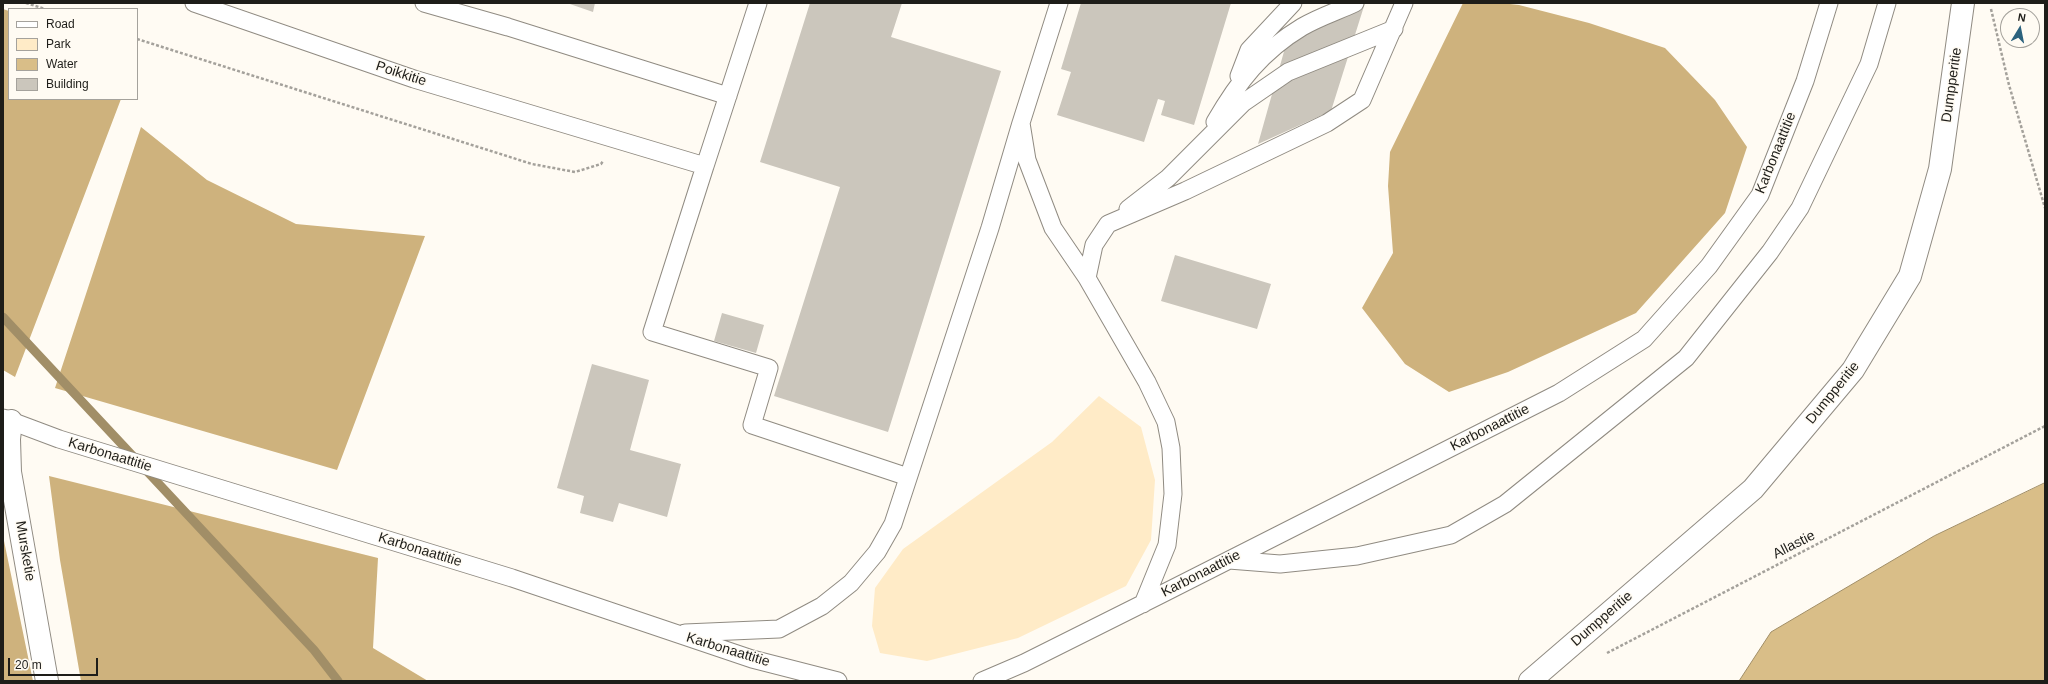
<!DOCTYPE html>
<style>
body{margin:0}
#map{position:relative;width:2048px;height:684px;overflow:hidden;background:#fffbf3;font-family:Helvetica,sans-serif}
canvas{display:block}
.frame{position:absolute;inset:0;border:4px solid #1e1d19;pointer-events:none}
.legend{position:absolute;left:8px;top:8px;width:130px;height:92px;box-sizing:border-box;background:#fffbf3;border:1px solid #a5a29c;margin:0;padding:5px 7px;list-style:none;font-size:12px;color:#1e1d19}
.legend li{display:flex;align-items:center;gap:8px;height:20px}
.legend b{width:20px;border:1px solid #a5a29c}
.north{position:absolute;left:2000px;top:8px;width:40px;height:40px;box-sizing:border-box;background:#fffbf3;border:1px solid #a5a29c;border-radius:50%;rotate:10deg;font-size:11px;font-weight:700;line-height:16px;text-align:center;color:#1e1d19}
.north::after{content:'';display:block;margin:auto;width:14px;height:18px;background:#2c627d;clip-path:polygon(50% 0,100% 100%,50% 72%,0 100%)}
.scale{position:absolute;left:8px;top:658px;width:90px;height:18px;box-sizing:border-box;border:2px solid #1e1d19;border-top:0;padding-left:5px;font-size:12px;line-height:14px;white-space:nowrap;color:#1e1d19;-webkit-text-stroke:3px #fffbf3;paint-order:stroke}
</style>
<div id="map">
<canvas width="2048" height="684"></canvas>
<div class="frame"></div>
<ul class="legend">
<li><b style="height:5px;background:#fff"></b>Road</li>
<li><b style="height:11px;background:#ffebc7"></b>Park</li>
<li><b style="height:11px;background:#d9be88"></b>Water</li>
<li><b style="height:11px;background:#cbc6bc"></b>Building</li>
</ul>
<div class="north">N</div>
<div class="scale">20 m</div>
</div>
<script>
const context = document.querySelector('canvas').getContext('2d');
context.lineJoin = 'round';
function fillPath(path, color) { context.fillStyle = color; context.fill(path, 'evenodd'); }
function strokePath(path, color, width, dash) { context.strokeStyle = color; context.lineWidth = width; context.lineCap = dash ? 'butt' : 'round'; context.setLineDash(dash || []); context.stroke(path); }
function label(font, color, halo, rows, align = 'center') {
  context.font = font + ' Helvetica,sans-serif'; context.lineWidth = 3; context.setLineDash([]); context.textBaseline = 'middle'; context.strokeStyle = halo; context.fillStyle = color; for (const [text, x, y, turn = 0] of rows) {
    context.save(); context.translate(x, y); context.rotate((+turn || 0) * Math.PI / 180); context.textAlign = isNaN(turn) ? turn : align; if (halo) context.strokeText(text, 0, 0); context.fillText(text, 0, 0); context.restore();
  }
}
fillPath(new Path2D(`
 M1099,396L1141,427L1155,480L1151,540L1126,586L1018,638L927,661L880,653L872,626L875,588L903,549L1052,442Z`), '#ffebc7');
fillPath(new Path2D(`
 M1463,3H1501L1519,5L1589,23L1665,48L1715,100L1747,147L1725,213L1636,313L1508,372L1449,392L1405,364L1362,308L1393,253L1388,186L1390,152Z
 M3,9L9,11V99H121L15,377L3,370Z
 M141,127L207,180L296,224L425,236L337,470L55,388Z
 M49,476L378,558L373,648L428,681H81L60,560Z
 M3,536L33,681H3Z`), '#ceb27d');
const water = new Path2D(`
 M2045,483V681H1739L1771,632L1934,536Z`);
fillPath(water, '#d9be88');
strokePath(water, '#a18e67', 1);
strokePath(new Path2D(`
 M3,317L314,650L338,681`), '#a18e67', 9);
fillPath(new Path2D(`
 M567,3H595L593,12Z
 M810,3H902L891,37L1001,71L888,432L774,396L840,187L760,162Z
 M1081,3H1231L1194,125L1161,115L1165,101L1158,99L1144,142L1057,115L1071,72L1061,69Z
 M1331,3H1365L1331,111L1258,144L1292,23Z
 M1175,255L1271,284L1257,329L1161,301Z
 M722,313L764,325L756,353L714,341Z
 M592,364L649,380L630,450L681,464L667,517L619,503L613,522L580,513L584,496L557,488Z`), '#cbc6bc');
const lane = new Path2D(`
 M194,3L414,79L705,166L652,332L769,368L752,425L908,477
 M424,3L508,27L728,96
 M1059,3L1021,123L1027,160L1053,228L1087,278
 M1239,76L1249,50L1293,3
 M1215,122C1238,82 1262,51 1302,27C1319,17 1338,11 1355,3
 M705,166L758,3
 M1128,209L1168,178L1243,103L1288,72L1394,29
 M3,418L59,439L512,578L752,659L838,681
 M1229,560L1280,564L1357,556L1451,535L1505,504L1686,358L1770,252L1800,208L1869,64L1887,3
 M1143,604L1167,545L1173,494L1171,448L1166,422L1147,382L1087,278L1094,245L1108,224L1185,191L1327,123L1362,100L1404,3
 M685,633L779,629L822,606L851,583L877,552L893,524L990,228L1021,123
 M982,681L1024,663L1158,596L1559,393L1644,339L1709,266L1760,195L1805,81L1829,3`);
const street = new Path2D(`
 M11,421L9,439L10,472L47,681
 M1530,681L1753,489L1853,370L1910,276L1940,169L1963,3`);
strokePath(lane, '#908b82', 19);
strokePath(street, '#908b82', 24);
strokePath(new Path2D(`
 M26,3L45,9
 M1991,9L2009,85L2045,208
 M137,39L532,164L575,172L601,164L603,161
 M1607,653L2045,426`), '#a4a19b', 2.5, [3, 2]);
strokePath(lane, '#fff', 17);
strokePath(street, '#fff', 22);
label('14px', '#1e1d19', '#fffbf3', [
 ["Poikkitie",401,74,18],
 ["Dumpperitie",1952,85,-82],
 ["Karbonaattitie",1776,153,-68],
 ["Dumpperitie",1833,393,-51],
 ["Karbonaattitie",1490,428,-27],
 ["Karbonaattitie",110,455,17],
 ["Allastie",1794,545,-27],
 ["Karbonaattitie",420,550,17],
 ["Mursketie",25,551,80],
 ["Karbonaattitie",1201,574,-27],
 ["Dumpperitie",1602,619,-41],
 ["Karbonaattitie",728,650,17]
]);
</script>
